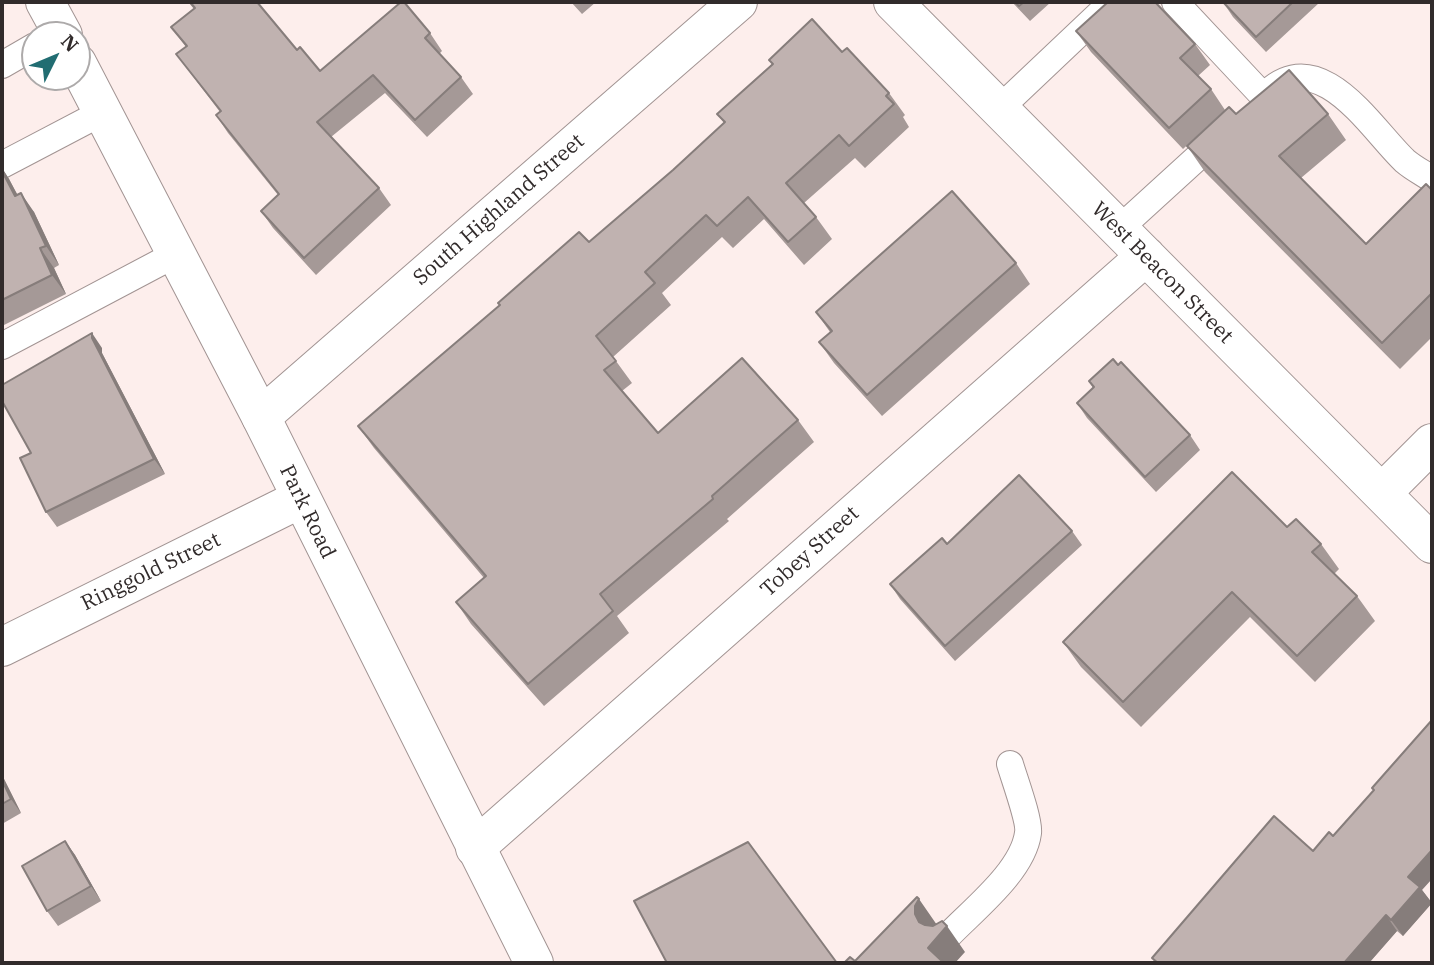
<!DOCTYPE html>
<style>
body{margin:0}
#map{position:relative;width:1434px;height:965px;overflow:hidden;background:#fdeeec;font-family:"IBM Plex Serif",serif}
canvas{display:block}
.frame{position:absolute;inset:0;border:4px solid #312b2b;pointer-events:none}
.north{position:absolute;left:21px;top:21px;width:70px;height:70px;box-sizing:border-box;background:#fff;border:2px solid #adaaaa;border-radius:50%;rotate:47deg;font-size:19px;font-weight:700;line-height:28px;text-align:center;color:#312b2b}
.north::after{content:'';display:block;margin:auto;width:24px;height:32px;background:#216d72;clip-path:polygon(50% 0,100% 100%,50% 72%,0 100%)}
</style>
<div id="map">
<canvas width="1434" height="965"></canvas>
<div class="frame"></div>
<div class="north">N</div>
</div>
<script>
const context = document.querySelector('canvas').getContext('2d');
context.lineJoin = 'round';
function strokePath(path, color, width, dash) { context.strokeStyle = color; context.lineWidth = width; context.lineCap = dash ? 'butt' : 'round'; context.setLineDash(dash || []); context.stroke(path); }
function fillPath(path, color) { context.fillStyle = color; context.fill(path, 'evenodd'); }
function label(font, color, halo, rows, align = 'center') {
  context.font = font + ' "IBM Plex Serif",serif'; context.lineWidth = 7; context.setLineDash([]); context.textBaseline = 'middle'; context.strokeStyle = halo; context.fillStyle = color; for (const [text, x, y, turn = 0] of rows) {
    context.save(); context.translate(x, y); context.rotate((+turn || 0) * Math.PI / 180); context.textAlign = isNaN(turn) ? turn : align; if (halo) context.strokeText(text, 0, 0); context.fillText(text, 0, 0); context.restore();
  }
}
const service = new Path2D(`
 M1175,2L1264,97
 M2,65L35,46
 M1267,93C1321,43 1371,129 1405,161C1413,168 1423,173 1432,179
 M999,109L1112,2
 M2,165L103,112
 M1119,229L1221,136
 M2,346L176,254
 M948,936C974,909 1023,871 1028,833C1030,821 1014,778 1010,764`);
const minor = new Path2D(`
 M893,2L1432,544
 M261,417L738,2
 M1382,493L1432,443
 M2,647L300,499
 M475,848L1146,256`);
const secondary = new Path2D(`
 M45,2L63,35
 M77,63L261,417L534,963`);
strokePath(service, '#a29493', 28);
strokePath(minor, '#a29493', 40);
strokePath(secondary, '#a29493', 40);
strokePath(service, '#fff', 26);
strokePath(minor, '#fff', 38);
strokePath(secondary, '#fff', 38);
fillPath(new Path2D(`
 M188,2H257L297,50L320,71L430,33L442,51L439,54L461,77L473,94L427,137L385,93L331,137L379,188L391,205L316,275L273,228L261,211L278,195L228,133L216,115L220,112L176,54L186,47L171,27L194,9Z
 M571,2H596L582,14Z
 M1012,2H1051L1030,21Z
 M1223,2H1318L1319,3L1266,52L1233,17Z
 M1076,31L1195,44L1210,65L1198,76L1211,89L1225,110L1183,149L1091,52Z
 M842,52L889,93L905,115L903,117L909,127L865,168L855,158L804,203L816,217L832,239L804,265L764,219L733,248L722,237L662,293L671,305L613,357L632,383L622,391L658,433L798,420L814,442L727,519L729,521L617,616L629,633L544,706L471,624L456,602L484,578L374,448L358,426L589,242L673,170L724,123L717,114L772,64L769,60Z
 M1236,114H1328L1346,140L1301,178L1366,244L1432,190V337L1400,369L1205,172L1187,146Z
 M2,168L9,179L17,195L34,212L59,265L54,268L66,294L2,326Z
 M1016,263L1030,284L882,416L834,363L819,342L830,332L816,312Z
 M102,348V353L165,474L57,527L46,512L31,453Z
 M1089,381L1190,435L1200,450L1156,492L1087,418L1077,403L1093,388Z
 M1287,527L1321,544L1339,569L1334,574L1357,596L1375,621L1315,682L1250,617L1141,727L1081,667L1063,642Z
 M1072,531L1082,545L955,661L900,599L890,584L947,544Z
 M1432,720L1422,890L1432,903L1403,936L1397,931L1369,963H1155L1152,958L1313,851L1333,836L1374,791Z
 M2,775L21,813L2,824Z
 M65,841L75,855L101,901L58,926L47,911Z`), '#a59997');
fillPath(new Path2D(`
 M2,168L9,179L29,216L15,196L2,171Z
 M21,193L34,212L59,265L46,246Z
 M40,248L54,268L66,294L52,275Z
 M92,333L102,348V353L165,474L154,459L92,338Z
 M2,775L21,813L11,799L2,780Z
 M65,841L75,855L101,901L91,886Z
 M1432,850V879L1422,890L1432,903L1403,936L1391,920L1408,877Z
 M919,899L937,925L947,926L965,952L955,963H939L928,948L919,922L915,914V906Z
 M1386,915L1397,931L1369,963H1344Z`), '#867d7b');
const building = new Path2D(`
 M190,2H257L297,50L300,47L320,71L401,2H404L430,33L425,38L461,77L415,120L373,75L317,122L379,188L304,258L261,211L279,194L216,115L221,111L176,54L187,46L171,27L195,8Z
 M1015,2H1024L1019,6Z
 M1108,2H1155L1195,44L1180,58L1211,89L1169,128L1076,31Z
 M1223,2H1293L1256,37Z
 M812,19L842,52L847,48L889,93L886,96L894,104L849,146L839,135L786,183L816,217L788,242L748,197L717,226L706,215L645,272L655,283L596,336L616,361L604,370L658,433L742,358L798,420L712,496L713,499L600,594L613,611L528,684L456,602L486,576L358,426L500,305L498,303L579,232L589,242L673,170L725,122L717,114L773,64L769,60Z
 M1289,70L1328,114L1279,156L1366,244L1426,184L1432,190V293L1382,343L1187,146L1229,107L1236,114Z
 M2,171L15,196L21,193L46,246L40,248L52,275L2,300Z
 M952,191L1016,263L867,395L819,342L832,331L816,312Z
 M92,333V338L154,459L46,512L20,458L31,453L2,401V385Z
 M1113,359L1118,365L1121,362L1190,435L1145,477L1077,403L1094,387L1089,381Z
 M1232,472L1287,527L1296,519L1321,544L1312,552L1357,596L1297,656L1232,592L1123,702L1063,642Z
 M1019,475L1072,531L945,646L890,584L942,538L947,544Z
 M1432,720V850L1408,877L1420,887L1391,920L1386,915L1344,963H1158L1152,958L1274,816L1313,851L1329,832L1333,836L1374,790L1372,788Z
 M2,780L11,799L2,804Z
 M65,841L91,886L47,911L22,866Z
 M748,842L837,963H667L634,901Z
 M917,897L919,899L915,906V914L919,922L925,925L933,926L942,921L947,926L928,948L944,963H844L850,957L855,961Z`);
fillPath(building, '#c0b2b0');
strokePath(building, '#867d7b', 2);
label('21px', '#312b2b', '#fff', [
 ["South Highland Street",499,210,-41],
 ["West Beacon Street",1162,273,45],
 ["Park Road",307,512,64],
 ["Tobey Street",810,552,-42],
 ["Ringgold Street",151,572,-26]
]);
</script>
